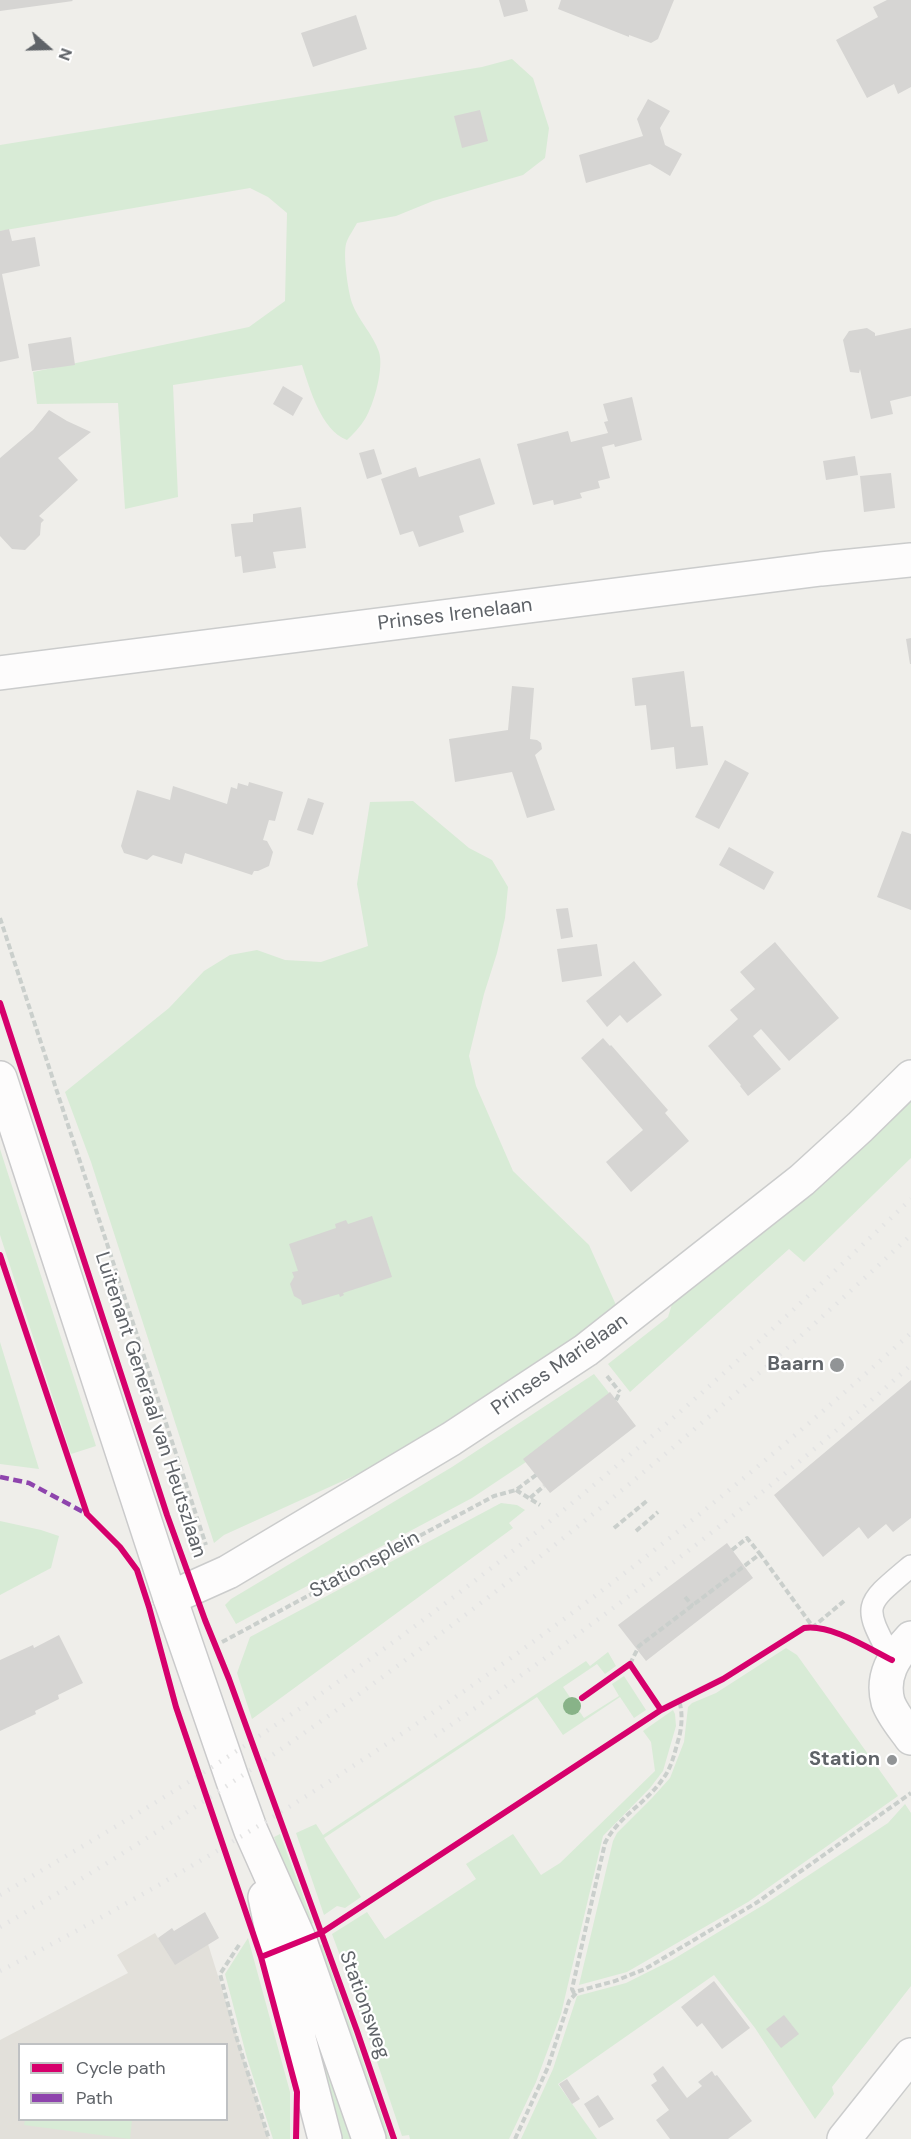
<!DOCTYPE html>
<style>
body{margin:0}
#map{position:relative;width:911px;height:2139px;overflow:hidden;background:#efeeea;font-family:"DM Sans",sans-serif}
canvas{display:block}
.legend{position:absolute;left:18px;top:2043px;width:210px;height:78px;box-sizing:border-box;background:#fff;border:2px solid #bfc1c3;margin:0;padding:8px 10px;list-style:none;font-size:18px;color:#5f6368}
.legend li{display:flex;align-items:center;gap:12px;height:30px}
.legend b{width:30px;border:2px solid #bfc1c3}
.north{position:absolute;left:18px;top:18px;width:60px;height:60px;-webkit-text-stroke:4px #fff;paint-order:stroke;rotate:110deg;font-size:16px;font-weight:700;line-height:24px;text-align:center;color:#5f6368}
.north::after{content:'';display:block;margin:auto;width:21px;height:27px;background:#5f6368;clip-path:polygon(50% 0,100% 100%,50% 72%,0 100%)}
</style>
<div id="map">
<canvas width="911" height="2139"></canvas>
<ul class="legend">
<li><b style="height:8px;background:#d6006c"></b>Cycle path</li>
<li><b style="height:8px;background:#8e44ad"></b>Path</li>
</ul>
<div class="north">N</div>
</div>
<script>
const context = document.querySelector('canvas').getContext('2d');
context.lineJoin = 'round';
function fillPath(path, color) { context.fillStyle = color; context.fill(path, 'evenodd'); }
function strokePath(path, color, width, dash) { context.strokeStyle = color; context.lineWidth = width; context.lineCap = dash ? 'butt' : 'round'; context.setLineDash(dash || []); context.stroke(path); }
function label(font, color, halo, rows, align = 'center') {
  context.font = font + ' "DM Sans",sans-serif'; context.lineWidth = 4.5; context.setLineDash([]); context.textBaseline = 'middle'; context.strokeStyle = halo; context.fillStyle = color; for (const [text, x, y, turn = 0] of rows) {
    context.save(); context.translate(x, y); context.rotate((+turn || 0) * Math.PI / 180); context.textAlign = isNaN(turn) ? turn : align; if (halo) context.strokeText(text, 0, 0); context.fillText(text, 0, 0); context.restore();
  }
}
fillPath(new Path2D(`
 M155,1933L158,1938L208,1944L269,2139H0V2040L128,1973L117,1955ZM20,2044H226V2120H20Z`), '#e2e0da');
fillPath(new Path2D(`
 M512,59L533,78L549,128L545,158L523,175L433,201L396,216L357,223C354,229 348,237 346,244C343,256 348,291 352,303C358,320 373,334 379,352C384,368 374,404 365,419C360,427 354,433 347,440C321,430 310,389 302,365L173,385L178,497L125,509L118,403L37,404L33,372L249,327L285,301L287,213L268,197L250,188L0,231V145L482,67Z
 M413,801L469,848L492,860L508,887L505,918L497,953L484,994L469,1056L476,1086L513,1171L589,1245L616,1305L592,1327L391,1459L224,1535L214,1543L91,1162L65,1092L169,1008L204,971L230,955L257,950L285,960L321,962L368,946L357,884L370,802Z
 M911,1091V1158L804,1262L789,1249L630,1392L608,1364L668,1317L673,1301Z
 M0,1149L96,1446L71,1454L0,1235Z
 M0,1342L39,1469L0,1464Z
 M594,1374L609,1393L526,1462L472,1498L236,1624L225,1605L231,1599L452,1467Z
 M501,1503L517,1505L525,1510L509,1523L513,1528L252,1719L237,1673L250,1637Z
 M0,1521L41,1530L59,1536L51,1568L0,1595Z
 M786,1648L797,1655L898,1796L748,1902L627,1972L579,1985L613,1841L617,1833L652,1798L670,1778L684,1742L688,1707L692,1703L716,1693Z
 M608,1652L616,1666L605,1674L597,1664L563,1687L584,1718L619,1696L612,1684L624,1676L646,1710L634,1718L620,1697L563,1735L537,1697L324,1838L361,1897L345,1908L337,1906L324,1915L296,1833L316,1824L323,1835L586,1661L590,1666Z
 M673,1710L675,1714L676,1726L663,1771L650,1788L603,1836L561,2014L536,2082L509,2139H410L409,2135L402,2136L369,2038L374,2036L367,2016L363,2018L332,1934L367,1912L385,1939L476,1879L466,1864L513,1834L541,1875L560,1863L655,1771L651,1742L643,1731Z
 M905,1804L911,1813V1986L832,2087L834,2094L815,2119L755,2028L714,1975L558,2084L597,2139H521L553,2069L577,1996L626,1983L672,1960L765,1904L888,1823Z
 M280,1834L313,1923L307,1927L304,1926L274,1837Z
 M248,1938L290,2092V2139H273L247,2058L225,1974Z
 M322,1944L390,2139H378L315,1951Z
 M295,1958L357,2139H336Z
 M25,2120H132L130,2139L24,2125Z`), '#d8ebd6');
fillPath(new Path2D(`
 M0,0H72L73,1L0,11Z
 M499,0H525L528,11L504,17Z
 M561,0H674L658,39L651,43L629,35V37L558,9Z
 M887,0H911V87L898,94L894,84L867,98L836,40L878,17L873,7Z
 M356,15L367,49L313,67L301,33Z
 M648,99L670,111L660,128L665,145L682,154L670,176L650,164L586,183L579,155L643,136L637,119Z
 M480,110L488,141L462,148L454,116Z
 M9,229L12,241L35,237L40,266L2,274L19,358L0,362V231Z
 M867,328L875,333V336L911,328V396L890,401L893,414L871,419L860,369L859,373L850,372L843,340L849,331Z
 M71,337L75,365L32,371L28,344Z
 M283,386L303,398L293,416L273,404Z
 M632,397L642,440L615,447L614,444L602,447L610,478L598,481L600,488L580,493L582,498L554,505L553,500L533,505L517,444L568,431L571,442L608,433L604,422L608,421L603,404Z
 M49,410L67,421L91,432L58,458L78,480L39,516L44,520L41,523L40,535L25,550L12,549L0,536V458L33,430Z
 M374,449L382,474L367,479L359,453Z
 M855,456L858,475L826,480L823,461Z
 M480,458L495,504L459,516L464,532L419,547L413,531L400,535L381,479L416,467L419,477Z
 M891,473L895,508L864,512L860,476Z
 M301,507L306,548L273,552L276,568L243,573L241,556L235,557L231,524L253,522V514Z
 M911,638V664H910L906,639Z
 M684,671L691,727L703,726L708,765L676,769L674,747L651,750L646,705L635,706L632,678Z
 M512,686L534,688L530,739L537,740L541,743L542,749L535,755L555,810L527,818L512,772L455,782L449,739L508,730Z
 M725,760L749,773L719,829L695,817Z
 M249,782L283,792L275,821L269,820L263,840L267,841L273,852L269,866L258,871H254L252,875L185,853L182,864L153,855L147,860L124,853L121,846L137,790L170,800L173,786L227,804L231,787L237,789L238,783L248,786Z
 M308,798L324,803L313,835L297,830Z
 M902,831L911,834V910L877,897Z
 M729,847L774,872L764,890L719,865Z
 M568,908L573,937L561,939L556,909Z
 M775,942L839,1018L789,1061L761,1029L753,1036L781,1069L748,1096L740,1086L741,1085L708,1046L738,1019L730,1010L755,989L740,972Z
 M597,944L602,976L562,982L557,949Z
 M634,961L662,995L627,1023L620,1015L607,1027L586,1001Z
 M603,1038L610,1046L611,1045L668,1110L665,1113L689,1141L631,1192L606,1162L643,1130L581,1058Z
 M372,1216L392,1277L343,1293L344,1295L340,1297L339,1294L302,1305L301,1300L294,1296L290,1284L294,1277L292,1272L298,1271L289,1244L336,1228L335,1224L346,1220L348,1224Z
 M911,1380V1518L893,1532L886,1524L868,1539L859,1527L823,1557L774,1495Z
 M610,1392L636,1426L550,1493L523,1459Z
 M727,1543L753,1578L646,1661L618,1625Z
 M59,1635L83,1683L58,1695L59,1699L35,1711L36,1714L0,1731V1660L33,1645L34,1648Z
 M205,1912L219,1938L175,1965L158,1938L172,1928L174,1931Z
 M714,1981L750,2028L722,2049L702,2023L697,2027L681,2007Z
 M784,2015L799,2034L781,2048L766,2029Z
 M663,2066L687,2098L702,2086L698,2082L712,2071L715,2076L717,2075L752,2121L728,2139H670L656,2120L669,2110L651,2085L657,2081L653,2074Z
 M567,2079L580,2099L572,2104L559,2084Z
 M598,2095L614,2119L599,2128L584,2104Z`), '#d6d5d3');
const lane = new Path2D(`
 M892,1660C863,1604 862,1607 911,1566`);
const street = new Path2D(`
 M0,673L821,569L911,560
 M170,1598L228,1572L451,1439L586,1350L802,1180L860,1127L911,1077
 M911,1638C894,1656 881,1676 888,1702C892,1714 904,1728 911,1738
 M844,2139L911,2055`);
const secondary = new Path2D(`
 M0,1078L170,1598L233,1781L251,1831L300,1941L369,2139
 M265,1897L276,1950L325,2139`);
strokePath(lane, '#cbcccc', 24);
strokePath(street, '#cbcccc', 36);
strokePath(secondary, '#cacacb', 36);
strokePath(new Path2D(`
 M0,918L206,1545
 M607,1376L620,1392
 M616,1400L620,1392
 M516,1490L540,1505
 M530,1498L544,1486
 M614,1528L648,1500
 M636,1531L658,1512
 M732,1550L747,1538L760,1554
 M685,1597L693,1606
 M222,1642L494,1496L516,1490L536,1475
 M630,1664L639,1646L760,1554L813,1627L844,1601
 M239,1945L220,1974L237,2039L269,2139
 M574,1993L572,1989L605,1843C618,1817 646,1803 662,1780C671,1769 674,1755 678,1741C682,1728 683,1713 679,1700
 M515,2139L548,2067L569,2001L578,1991L615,1981L645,1969L756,1903L911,1793`), '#cacfcc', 4, [6, 3]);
strokePath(lane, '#fdfcfc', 21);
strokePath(street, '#fdfcfc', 33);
strokePath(secondary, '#fdfcfc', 33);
strokePath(new Path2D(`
 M435,1736C601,1621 761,1500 911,1365
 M0,1895C66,1856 133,1817 198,1776C345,1682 487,1576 620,1463C721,1379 816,1289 911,1199
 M0,1927C333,1735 631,1497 911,1235
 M0,1971C332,1801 635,1584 911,1333`), '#e4e4e4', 4.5, [1.5, 8]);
strokePath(new Path2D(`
 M0,1477L29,1483L87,1514`), '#8e44ad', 4.5, [9, 4.5]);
strokePath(new Path2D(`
 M0,1003L167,1515L205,1620L229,1679L357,2031L394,2139
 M0,1255L87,1514L120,1547L137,1570L149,1607L176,1707L261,1957L297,2092L296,2139
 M582,1698L630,1664L661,1710
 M261,1957L321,1933L661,1710L723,1679L804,1628C831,1624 868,1648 892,1660`), '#d6006c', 6);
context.fillStyle = '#88b388';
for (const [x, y] of [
 [572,1706]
]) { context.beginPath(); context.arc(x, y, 9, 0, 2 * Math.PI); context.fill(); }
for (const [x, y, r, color] of [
 [837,1365,8,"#919496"],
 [892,1760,6,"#919496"]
]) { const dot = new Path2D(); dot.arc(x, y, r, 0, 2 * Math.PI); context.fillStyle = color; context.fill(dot); strokePath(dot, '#fff', 2); }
label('20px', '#5f6368', '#fff', [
 ["Prinses Irenelaan",455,615,-7],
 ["Prinses Marielaan",560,1365,-35],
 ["Luitenant Generaal van Heutszlaan",150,1405,72],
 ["Stationsplein",365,1565,-28],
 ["Stationsweg",364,2005,70]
]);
label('bold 20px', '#5f6368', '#fff', [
 ["Baarn",824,1365],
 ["Station",880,1760]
], 'right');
</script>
